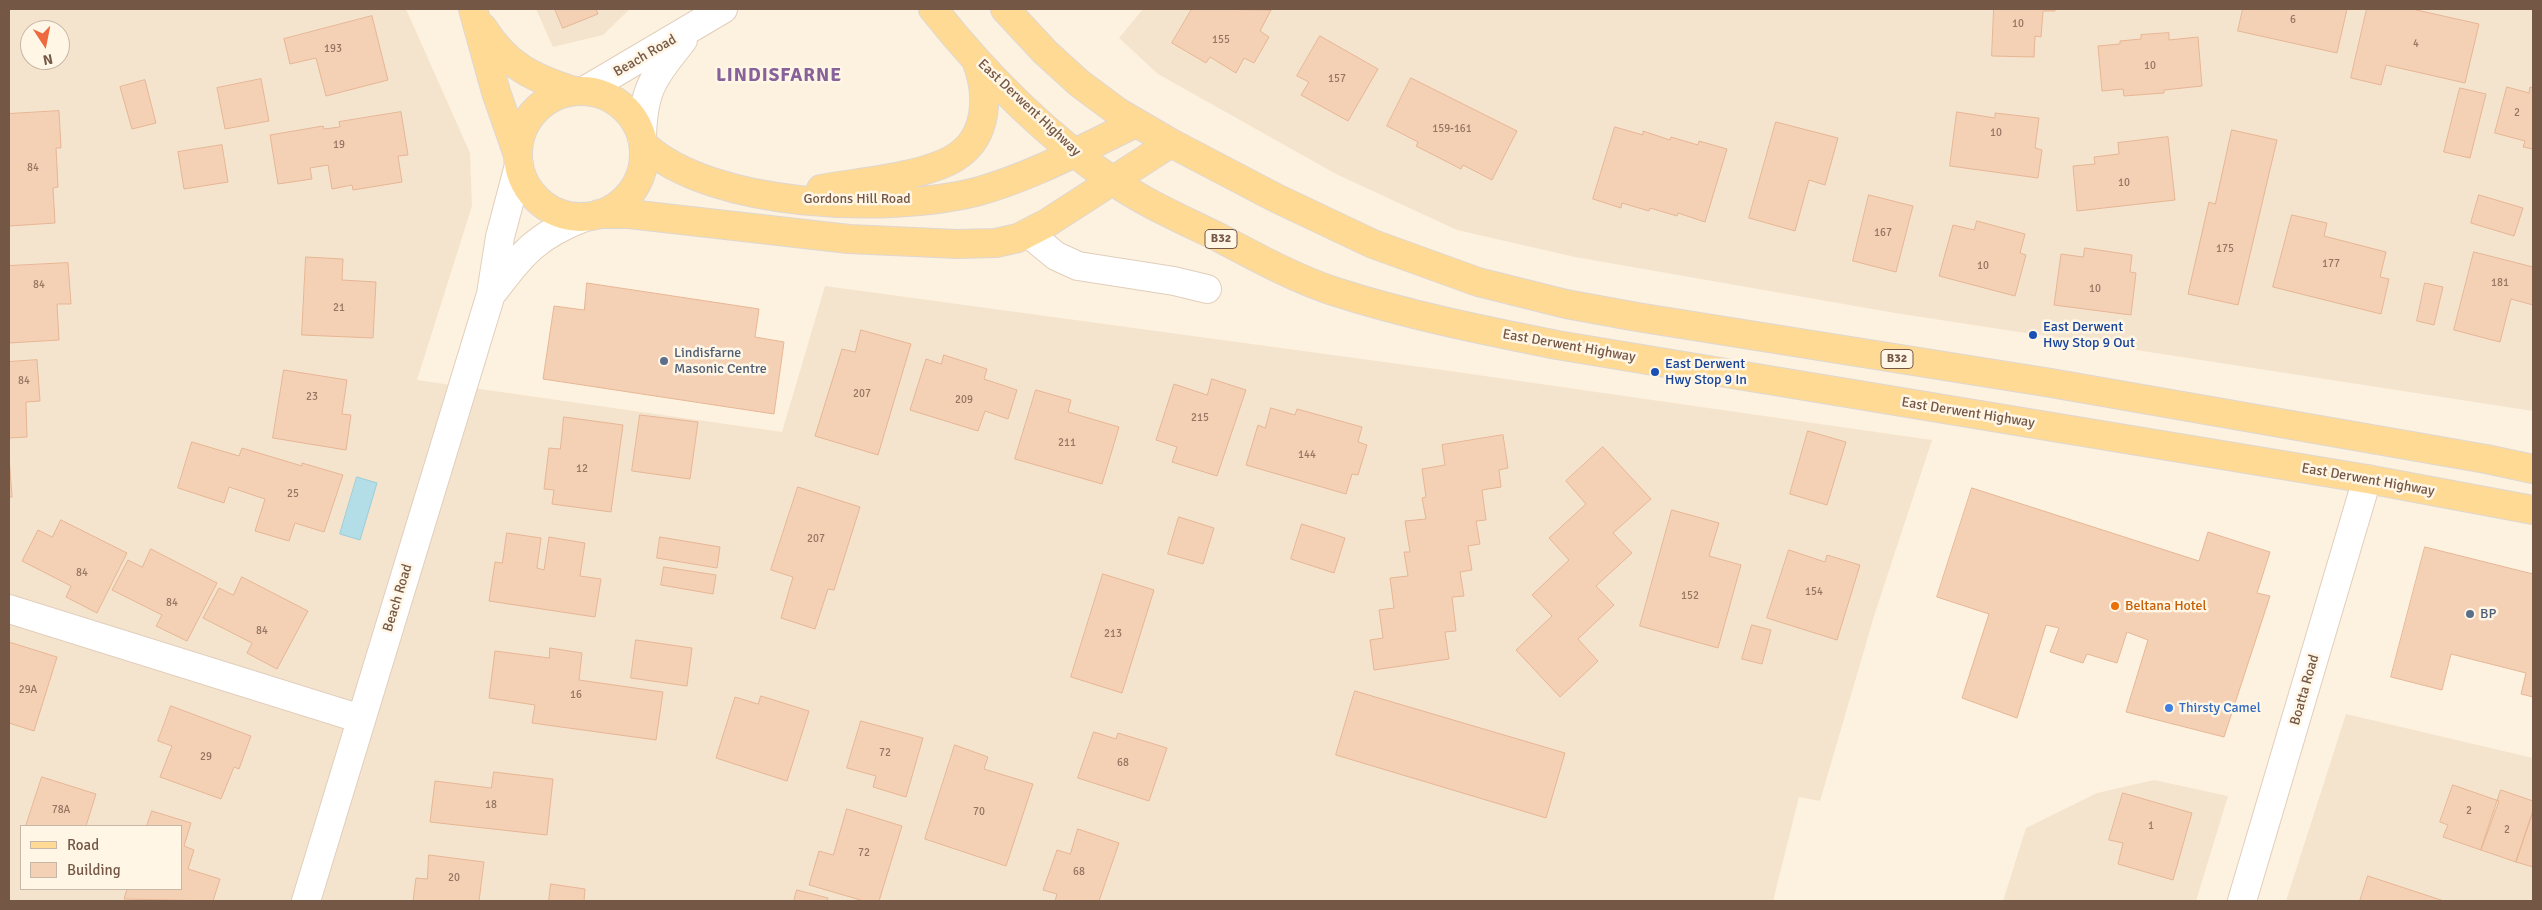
<!DOCTYPE html>
<style>
body{margin:0}
#map{position:relative;width:2542px;height:910px;overflow:hidden;background:#fdf2df;font-family:Signika,sans-serif}
canvas{display:block}
.frame{position:absolute;inset:0;border:10px solid #755746;pointer-events:none}
.legend{position:absolute;left:20px;top:825px;width:162px;height:65px;box-sizing:border-box;background:#fff6e6;border:1px solid #c8b6a6;margin:0;padding:6px 9px;list-style:none;font-size:15px;color:#755746}
.legend li{display:flex;align-items:center;gap:10px;height:25px}
.legend b{width:25px;border:1px solid #c8b6a6}
.north{position:absolute;left:20px;top:20px;width:50px;height:50px;box-sizing:border-box;background:#fff6e6;border:1px solid #c8b6a6;border-radius:50%;rotate:169deg;font-size:14px;font-weight:700;line-height:20px;text-align:center;color:#755746}
.north::after{content:'';display:block;margin:auto;width:18px;height:22px;background:#ee693d;clip-path:polygon(50% 0,100% 100%,50% 72%,0 100%)}
</style>
<div id="map">
<canvas width="2542" height="910"></canvas>
<div class="frame"></div>
<ul class="legend">
<li><b style="height:6px;background:#ffda94"></b>Road</li>
<li><b style="height:14px;background:#f4d0b5"></b>Building</li>
</ul>
<div class="north">N</div>
</div>
<script>
const context = document.querySelector('canvas').getContext('2d');
context.lineJoin = 'round';
function fillPath(path, color) { context.fillStyle = color; context.fill(path, 'evenodd'); }
function strokePath(path, color, width, dash) { context.strokeStyle = color; context.lineWidth = width; context.lineCap = dash ? 'butt' : 'round'; context.setLineDash(dash || []); context.stroke(path); }
function label(font, color, halo, rows, align = 'center') {
  context.font = font + ' Signika,sans-serif'; context.lineWidth = 5; context.setLineDash([]); context.textBaseline = 'middle'; context.strokeStyle = halo; context.fillStyle = color; for (const [text, x, y, turn = 0] of rows) {
    context.save(); context.translate(x, y); context.rotate((+turn || 0) * Math.PI / 180); context.textAlign = isNaN(turn) ? turn : align; if (halo) context.strokeText(text, 0, 0); context.fillText(text, 0, 0); context.restore();
  }
}
fillPath(new Path2D(`
 M9,9H406L470,153L472,206L417,380L782,432L825,286L1443,370L1932,440L1875,613L1820,801L1799,797L1773,901H9ZM30,30H60V60H30ZM21,826H181V889H21Z
 M536,9H630L603,35L553,47Z
 M1143,9H2533V411L1895,313L1575,257L1457,230L1336,174L1158,74L1119,38Z
 M2346,714L2533,758V901H2286Z
 M2154,780L2228,796L2196,901H2003L2026,828L2097,793Z`), '#f5e4cd');
const water = new Path2D(`
 M357,477L377,483L360,540L340,534Z`);
fillPath(water, '#b3dee7');
strokePath(water, '#99ceda', 1);
const building = new Path2D(`
 M555,9H596L598,14L563,28Z
 M1192,9L1271,10L1260,31L1269,37L1254,63L1244,58L1236,73L1210,57L1206,63L1172,43Z
 M1994,9H2055V11H2043L2041,37L2035,36L2034,57L1992,56Z
 M2243,9H2347L2337,53L2238,31Z
 M2367,9H2412L2479,24L2465,83L2386,65L2381,85L2351,78Z
 M372,16L388,80L326,96L316,58L290,64L284,39Z
 M2169,33V40L2198,37L2202,86L2164,90V93L2124,96L2123,89L2102,91L2098,46L2120,44V41L2141,39V35Z
 M1320,36L1378,69L1348,121L1301,95L1309,82L1297,76Z
 M1411,78L1517,131L1492,180L1463,165L1461,169L1416,146L1418,142L1387,126Z
 M261,79L269,121L225,129L217,88Z
 M145,80L156,123L132,129L120,87Z
 M2507,87L2529,93L2530,87L2533,88V149L2523,147L2525,141L2495,133Z
 M2460,88L2486,94L2470,158L2444,152Z
 M59,111L61,148H56L58,187L53,188L55,223L9,226V114Z
 M401,112L408,155L398,156L402,182L353,190L352,185L332,189L328,165L310,168L312,179L278,184L270,135L323,126L324,129L340,127L339,122Z
 M1957,112L1995,118V113L2039,118L2035,148L2042,150L2038,178L1950,166Z
 M1776,122L1838,138L1825,185L1809,180L1795,231L1749,218Z
 M1615,127L1643,135V131L1670,140L1671,137L1698,145L1699,141L1727,149L1705,222L1678,213L1677,216L1650,208L1649,211L1622,203L1621,208L1593,199Z
 M2232,130L2277,140L2238,305L2188,294L2209,202L2215,204Z
 M2168,137L2175,200L2077,211L2073,166L2095,164L2094,157L2119,154L2118,143Z
 M222,145L228,182L184,189L178,152Z
 M1869,195L1913,206L1896,272L1853,261Z
 M2479,195L2523,208L2514,236L2471,223Z
 M2292,215L2327,223L2324,236L2386,252L2380,277L2389,279L2381,314L2273,287Z
 M1977,221L2025,234L2020,253L2026,255L2015,296L1939,276L1953,225L1974,230Z
 M2085,248L2132,255L2130,272L2136,273L2131,315L2054,305L2061,254L2083,257Z
 M2474,252L2533,267V305L2511,299L2500,342L2454,330Z
 M306,257L343,259L342,280L376,282L373,338L302,335Z
 M68,263L71,304H57L59,340L9,343V266Z
 M587,283L759,309L755,337L784,342L774,414L543,379L554,306L584,310Z
 M2425,283L2443,287L2434,325L2417,321Z
 M861,330L911,344L878,455L815,436L842,349L855,352Z
 M944,355L987,369L984,379L1017,390L1008,419L985,411L978,431L910,410L926,359L941,364Z
 M37,360L40,401L26,402L27,437L9,438V362Z
 M284,370L347,380L342,414L351,415L346,450L273,438Z
 M1212,379L1246,390L1217,476L1172,462L1177,447L1156,440L1174,384L1207,395Z
 M1036,390L1071,400L1068,412L1119,427L1102,484L1015,459Z
 M1271,408L1295,415L1297,409L1362,427L1358,442L1367,445L1358,475L1352,474L1346,494L1246,465L1258,425L1265,428Z
 M640,415L698,422L690,479L632,471Z
 M564,417L623,425L611,512L552,504L554,490L544,489L549,448L560,449Z
 M1808,431L1846,442L1827,505L1790,494Z
 M1503,435L1508,468L1499,470L1501,487L1482,490L1486,520L1476,521L1480,544L1468,546L1472,570L1460,572L1464,596L1452,597L1456,631L1445,632L1449,659L1374,670L1370,640L1383,638L1379,610L1394,608L1390,578L1408,576L1404,552H1410L1405,521L1426,519L1422,498L1426,497L1422,469L1445,465L1442,445Z
 M192,442L239,456L242,448L302,466V463L343,475L324,532L295,523L289,541L255,531L265,499L229,487L224,503L178,488Z
 M1603,447L1651,499L1613,533L1632,553L1596,586L1614,605L1578,639L1598,661L1560,697L1516,650L1552,616L1532,595L1569,560L1549,538L1586,504L1566,481Z
 M9,456L12,497H9Z
 M798,487L860,507L834,590L828,589L815,629L781,618L793,577L771,570Z
 M1972,488L2199,561L2208,532L2270,552L2257,593L2270,596L2224,737L2126,712L2148,640L2127,632L2117,663L2087,654L2083,663L2050,652L2059,628L2046,625L2017,718L1962,698L1989,614L1937,597Z
 M1672,510L1719,523L1709,556L1741,565L1718,648L1640,626Z
 M1179,517L1214,528L1203,564L1168,554Z
 M61,520L127,553L97,613L66,597L71,586L22,561L38,530L52,537Z
 M1302,524L1345,538L1334,573L1291,559Z
 M507,533L541,538L537,568L544,570L549,537L585,543L580,576L601,579L595,617L489,601L495,562L502,563Z
 M660,537L720,547L717,568L657,558Z
 M2425,547L2533,574V697L2521,694L2526,673L2451,654L2442,690L2391,677Z
 M151,549L217,583L187,641L156,626L162,615L112,590L128,560L142,567Z
 M1789,550L1825,562L1827,555L1860,565L1837,640L1767,618Z
 M664,567L716,575L713,594L661,585Z
 M1103,574L1154,590L1122,693L1071,677Z
 M242,577L308,611L277,669L247,653L252,643L203,618L219,588L233,595Z
 M1752,625L1771,630L1762,664L1742,659Z
 M636,640L692,648L687,686L631,678Z
 M9,642L57,657L34,731L9,723Z
 M550,648L582,653L579,680L663,692L656,740L532,723L535,705L489,698L495,651L549,658Z
 M1355,691L1565,753L1546,818L1336,755Z
 M761,696L809,711L787,781L716,758L735,697L758,704Z
 M171,706L251,736L239,769L234,767L221,799L160,777L172,746L158,741Z
 M861,721L923,738L906,797L873,787L876,776L847,768Z
 M1094,732L1116,739L1118,733L1167,748L1149,801L1078,778Z
 M955,745L988,757L984,769L1033,784L1006,866L925,839Z
 M494,772L553,779L547,835L430,822L435,781L491,788Z
 M42,777L96,794L86,826H26Z
 M2453,785L2499,801L2481,850L2443,837L2448,825L2440,822Z
 M2501,790L2533,801V811L2516,862L2481,850Z
 M2123,793L2192,813L2173,880L2118,864L2123,843L2109,840Z
 M847,809L902,826L879,901H864L809,885L819,851L833,855Z
 M152,811L191,823L184,846L194,850L188,869L220,879L213,901L124,899L127,889H181V826H147Z
 M2533,811V867L2516,862Z
 M1078,829L1119,843L1099,901H1055L1057,894L1043,890L1057,850L1070,854Z
 M429,855L484,862L479,901H413L416,878L427,879Z
 M2368,876L2444,901H2360Z
 M551,884L585,889L584,901H549Z
 M797,890L828,898L827,901H794Z`);
fillPath(building, '#f4d0b5');
strokePath(building, '#e7b695', 1);
const minor = new Path2D(`
 M584,91L723,9
 M642,138C643,89 653,78 683,40
 M1028,233L1056,256L1078,266L1174,281L1207,289
 M494,291C523,252 538,235 585,217
 M9,609L361,719
 M306,901L491,294L500,237L519,165
 M2242,901L2367,479`);
const major = new Path2D(`
 M473,9L496,92L518,155
 M933,9C984,73 1045,135 1113,181C1146,204 1184,220 1220,238C1256,257 1294,278 1333,291C1407,315 1482,330 1557,345L2367,479L2533,510
 M1005,9L1045,52L1079,83L1118,112L1171,143L1276,198L1373,244L1478,282L1566,304L1637,317L2051,383L2486,459L2533,469
 M483,28C507,66 533,78 574,91
 M518 154a63 63 0 1 1 126 0a63 63 0 1 1-126 0Z
 M644,145C712,208 888,214 976,192C1031,177 1084,148 1136,123
 M821,189C859,182 925,177 956,157C989,136 989,93 976,60
 M599,214H629L849,239L957,244L996,243L1018,238L1047,223L1171,143`);
strokePath(minor, '#e1cebb', 30);
strokePath(major, '#ded7d3', 30);
strokePath(minor, '#fff', 28);
strokePath(major, '#ffda94', 28);
for (const [x, y, r, color] of [
 [2033,335,5,"#1a4fb4"],
 [664,361,5,"#5c6f8a"],
 [1655,372,5,"#1a4fb4"],
 [2115,606,5,"#e8710a"],
 [2470,614,5,"#5c6f8a"],
 [2169,708,5,"#3f7fe0"]
]) { const dot = new Path2D(); dot.arc(x, y, r, 0, 2 * Math.PI); context.fillStyle = color; context.fill(dot); strokePath(dot, '#fff6e6', 2); }
label('11px', '#957562', null, [
 ["6",2293,20],
 ["10",2018,24],
 ["155",1221,40],
 ["4",2416,44],
 ["193",333,49],
 ["10",2150,66],
 ["157",1337,79],
 ["2",2517,113],
 ["159-161",1452,129],
 ["10",1996,133],
 ["19",339,145],
 ["84",33,168],
 ["10",2124,183],
 ["167",1883,233],
 ["175",2225,249],
 ["177",2331,264],
 ["10",1983,266],
 ["181",2500,283],
 ["84",39,285],
 ["10",2095,289],
 ["21",339,308],
 ["84",24,381],
 ["207",862,394],
 ["23",312,397],
 ["209",964,400],
 ["215",1200,418],
 ["211",1067,443],
 ["144",1307,455],
 ["12",582,469],
 ["25",293,494],
 ["207",816,539],
 ["84",82,573],
 ["154",1814,592],
 ["152",1690,596],
 ["84",172,603],
 ["84",262,631],
 ["213",1113,634],
 ["29A",28,690],
 ["16",576,695],
 ["72",885,753],
 ["29",206,757],
 ["68",1123,763],
 ["18",491,805],
 ["78A",61,810],
 ["2",2469,811],
 ["70",979,812],
 ["1",2151,826],
 ["2",2507,830],
 ["72",864,853],
 ["68",1079,872],
 ["20",454,878]
]);
for (const [x, y, w] of [
 [1221,239,32],
 [1897,359,32]
]) { const box = new Path2D(); box.roundRect(x - w / 2, y - 9.5, w, 19, 4); context.fillStyle = '#fff6e6'; context.fill(box); strokePath(box, '#755746', 1); }
label('bold 12px', '#755746', null, [
 ["B32",1221,239],
 ["B32",1897,359]
]);
label('14px', '#755746', '#fff6e6', [
 ["Beach Road",645,56,-30],
 ["East Derwent Highway",1029,108,43],
 ["Gordons Hill Road",857,199],
 ["East Derwent Highway",1569,346,10],
 ["East Derwent Highway",1968,413,9],
 ["East Derwent Highway",2368,480,10],
 ["Beach Road",398,598,-73],
 ["Boatta Road",2305,690,-74]
]);
label('14px', '#164399', '#fff6e6', [
 ["East Derwent",2043,327],
 ["Hwy Stop 9 Out",2043,343],
 ["East Derwent",1665,364],
 ["Hwy Stop 9 In",1665,380]
], 'left');
label('14px', '#4e5e75', '#fff6e6', [
 ["Lindisfarne",674,353],
 ["Masonic Centre",674,369],
 ["BP",2480,614]
], 'left');
label('14px', '#c56008', '#fff6e6', [
 ["Beltana Hotel",2125,606]
], 'left');
label('14px', '#366cbe', '#fff6e6', [
 ["Thirsty Camel",2179,708]
], 'left');
context.letterSpacing = '1px';
label('bold 19px', '#876199', '#fff6e6', [
 ["LINDISFARNE",779,76]
]);
context.letterSpacing = '0px';
</script>
